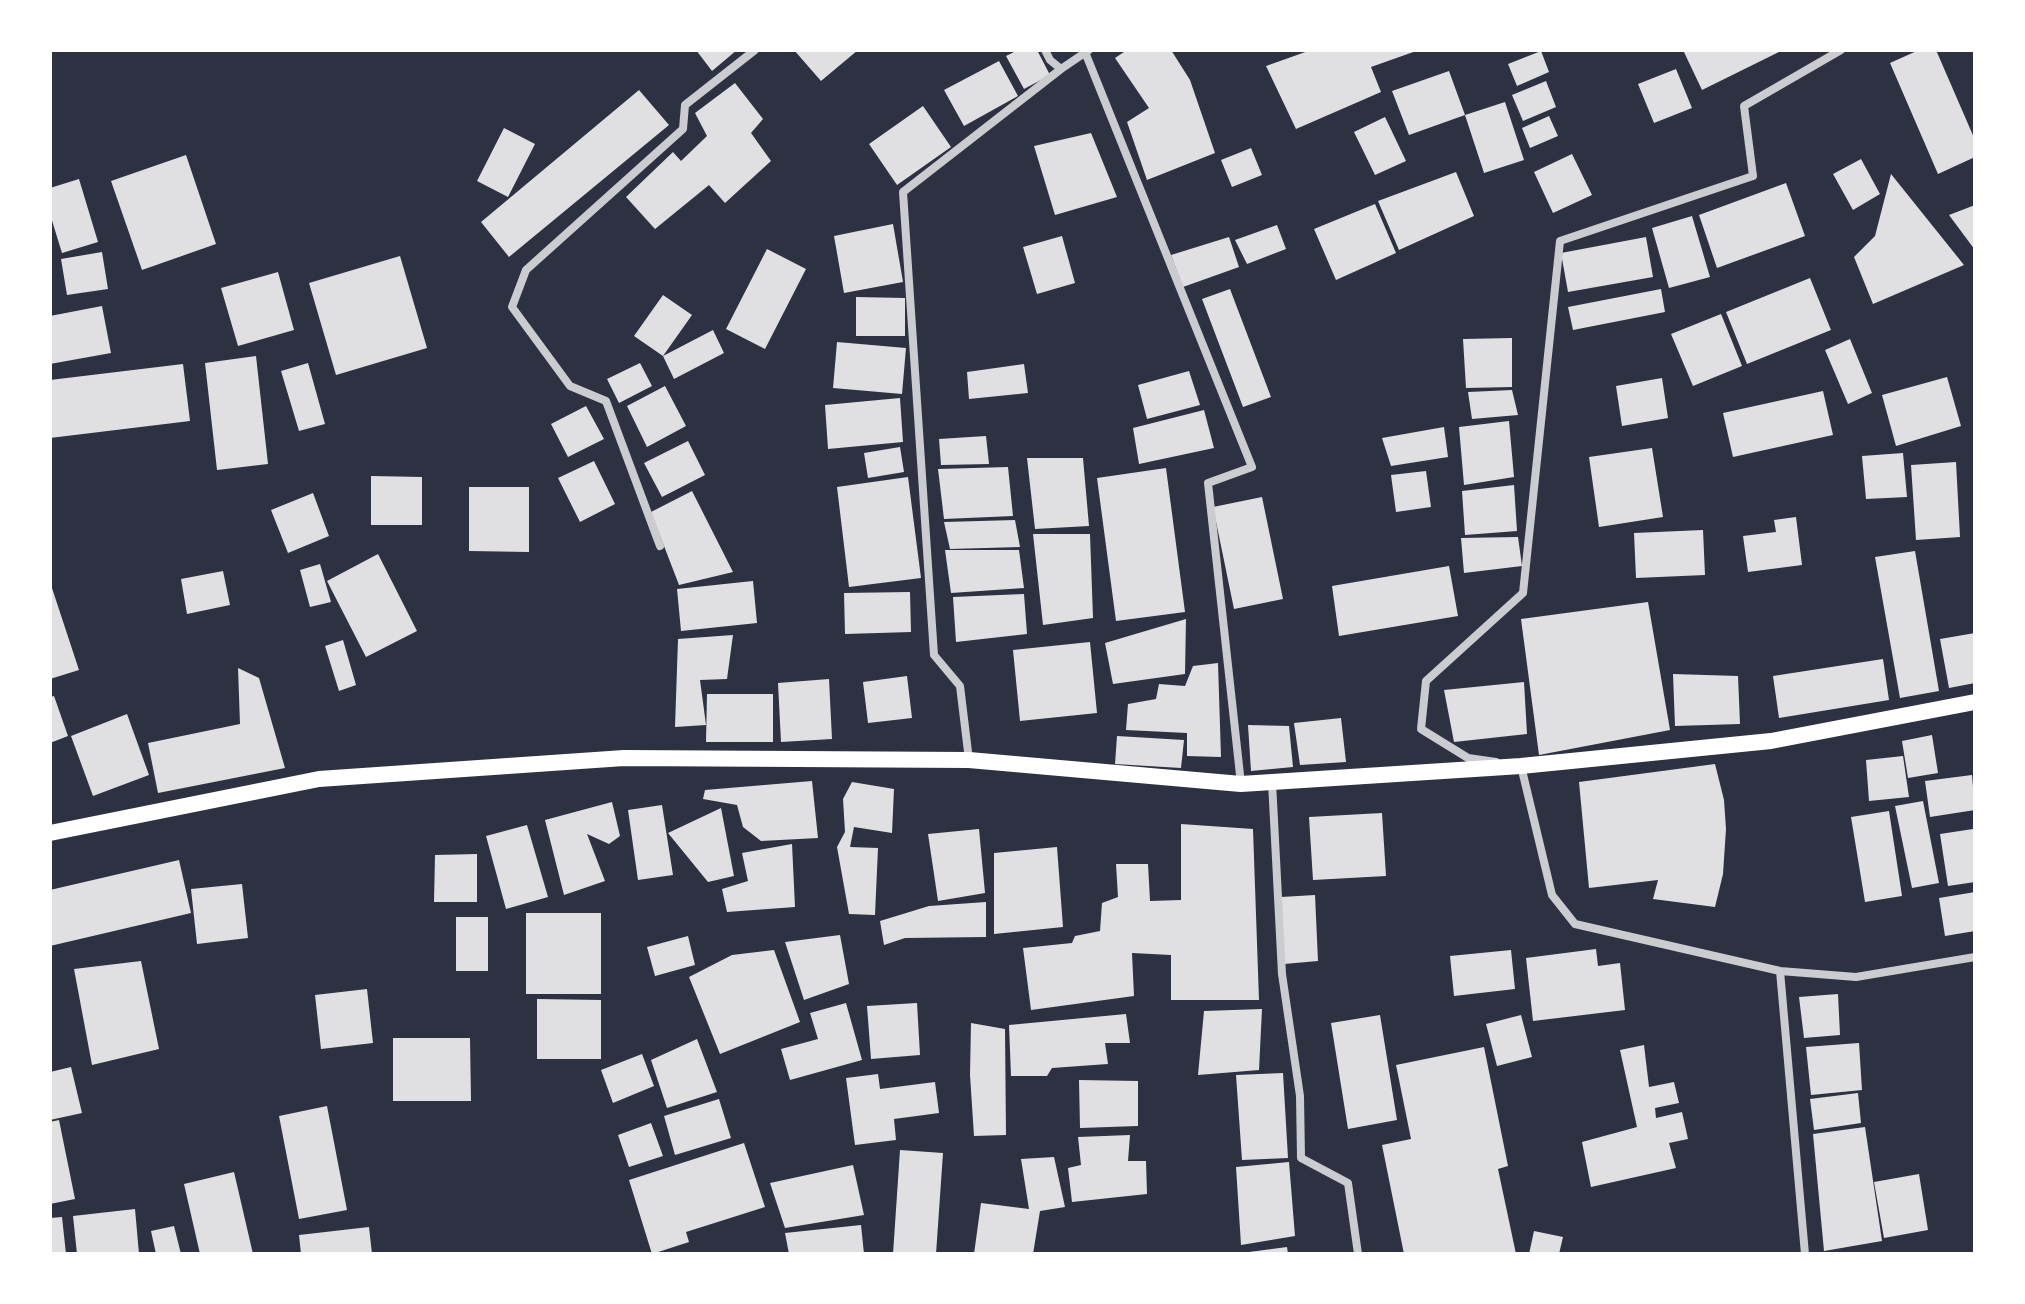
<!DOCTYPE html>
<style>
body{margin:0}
#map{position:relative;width:2025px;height:1304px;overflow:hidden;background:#2d3142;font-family:"Noto Serif",serif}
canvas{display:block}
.frame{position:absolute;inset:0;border:52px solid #fff;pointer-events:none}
</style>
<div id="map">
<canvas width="2025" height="1304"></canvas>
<div class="frame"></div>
</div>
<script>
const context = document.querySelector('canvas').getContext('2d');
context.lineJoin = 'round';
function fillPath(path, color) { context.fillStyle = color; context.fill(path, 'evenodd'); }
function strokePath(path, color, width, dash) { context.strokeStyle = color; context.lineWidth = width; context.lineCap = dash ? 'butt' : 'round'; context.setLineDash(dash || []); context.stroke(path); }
fillPath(new Path2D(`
 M696,50H737L712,71Z
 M794,50H858L821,81Z
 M1018,50H1037L1050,75L1024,89L1006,56Z
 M1127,50H1171L1190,80L1215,153L1147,180L1127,122L1149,108L1115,58Z
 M1311,50H1419L1371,67L1381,92L1296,129L1266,66Z
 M1683,50H1783L1702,90Z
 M1919,50H1936L1975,140V157L1938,174L1890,63Z
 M1541,51L1549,72L1517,86L1508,64Z
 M999,61L1018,96L964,126L944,90Z
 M1676,69L1692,108L1654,123L1638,84Z
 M1449,71L1465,115L1505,102L1524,160L1484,173L1465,115L1409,135L1392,91Z
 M1546,81L1556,107L1523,121L1512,95Z
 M735,83L763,119L751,133L771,161L725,203L709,185L655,229L626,197L673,152L681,161L707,136L695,113Z
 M639,90L669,125L509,257L481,222Z
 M923,106L951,147L897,185L869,144Z
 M1549,116L1558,136L1530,148L1522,128Z
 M1385,117L1406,161L1375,175L1354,132Z
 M504,128L535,144L508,197L477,181Z
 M1091,133L1117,197L1055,215L1034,146Z
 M1251,148L1262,175L1232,187L1221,160Z
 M1572,154L1592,195L1553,213L1534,172Z
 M186,155L216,244L142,270L111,181Z
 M1861,159L1880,194L1853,210L1833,174Z
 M1456,172L1474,216L1399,250L1378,201Z
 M1891,174L1964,265L1873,304L1854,257L1875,236Z
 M79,179L98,242L62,253L50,214V188Z
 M1786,183L1805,236L1717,268L1699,215Z
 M1375,204L1396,253L1336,280L1314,229Z
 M1975,205V250L1949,215Z
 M1692,216L1710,277L1669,288L1652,228Z
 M893,224L903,282L844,293L834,236Z
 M1277,225L1286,249L1247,264L1235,240Z
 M1062,236L1075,283L1037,294L1023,247Z
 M1229,237L1239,267L1183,287L1171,255Z
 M1646,237L1653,277L1568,292L1561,253Z
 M767,249L806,269L765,349L726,329Z
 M102,252L108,289L67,295L61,259Z
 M400,256L427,348L336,375L309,283Z
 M278,272L294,330L238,346L221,288Z
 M1810,278L1831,330L1747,364L1726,312Z
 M1230,289L1271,397L1243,407L1202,299Z
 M1661,289L1665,312L1573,330L1568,307Z
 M663,295L692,315L663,356L634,336Z
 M856,297L905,298V336H856Z
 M102,306L111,353L50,364V316Z
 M1721,314L1742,366L1693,386L1671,334Z
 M713,330L724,353L674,379L663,356Z
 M1512,338V387L1466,388L1463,339Z
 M1850,339L1872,393L1848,404L1825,350Z
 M837,342L906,348L902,394L833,388Z
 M256,356L268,464L217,470L205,363Z
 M308,363L325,424L299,431L281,371Z
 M640,363L652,386L619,403L607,379Z
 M183,364L190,421L50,438V380Z
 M1024,364L1028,393L969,399L967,372Z
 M1189,371L1200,405L1147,419L1138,385Z
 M1947,377L1961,426L1896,446L1882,395Z
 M1662,378L1668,418L1622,426L1616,386Z
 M665,386L686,426L647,447L627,406Z
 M1512,390L1518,415L1472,419L1468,392Z
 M1823,391L1833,435L1733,457L1723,413Z
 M900,398L903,442L828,449L825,405Z
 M586,406L604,439L568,457L551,424Z
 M1204,410L1214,448L1139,464L1133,428Z
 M1509,421L1514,477L1464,485L1459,427Z
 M1444,427L1448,457L1391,466L1382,438Z
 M986,436L989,464L941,465L939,439Z
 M688,441L705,475L662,497L644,463Z
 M900,447L904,472L868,478L864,453Z
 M1652,448L1663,517L1599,527L1589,457Z
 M1903,453L1907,497L1866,499L1862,456Z
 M1027,458H1083L1089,526L1035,529Z
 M594,461L615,504L580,522L558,478Z
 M1956,462L1960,537L1916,540L1911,465Z
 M1008,467L1013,516L944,519L938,469Z
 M1166,468L1185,612L1116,621L1097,478Z
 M1426,471L1431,507L1396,512L1391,475Z
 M371,476L422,477V525H371Z
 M908,477L921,578L849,587L837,487Z
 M1514,485L1517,531L1465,535L1462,491Z
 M469,487H529V552L469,551Z
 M692,491L733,572L679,585L651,512Z
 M313,493L329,536L288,553L271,510Z
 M1262,497L1283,599L1234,609L1213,507Z
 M1796,517L1802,565L1748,572L1743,536L1776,532L1774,520Z
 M1015,520L1020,547L950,549L944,522Z
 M1703,530L1705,575L1636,578L1634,533Z
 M1033,534H1090L1093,618L1043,625Z
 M1518,537L1522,566L1464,573L1461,538Z
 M945,550H1019L1024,588L951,593Z
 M1915,551L1939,691L1900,698L1875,557Z
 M378,554L417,631L366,657L327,581Z
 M320,564L331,602L310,607L300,570Z
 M1449,566L1458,616L1339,636L1332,586Z
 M223,571L230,605L187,614L181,579Z
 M753,581L757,623L681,631L677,589Z
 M50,582L79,670L50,679Z
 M910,592L911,632L845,634L844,593Z
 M1024,594L1027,634L956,642L953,597Z
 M1648,602L1670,730L1539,755L1521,619Z
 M1186,619L1185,674L1113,684L1105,643Z
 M1975,633V683L1949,688L1940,639Z
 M733,635L727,679L700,680L706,725L675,727L678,639Z
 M343,640L356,685L339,691L325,646Z
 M1090,642L1097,713L1020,721L1013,650Z
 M1883,659L1889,700L1779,718L1773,676Z
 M1218,663L1221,757L1187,756V733L1126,730L1128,704L1156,699L1159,684L1185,686L1193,666Z
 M238,668L259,678L285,768L158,793L148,743L240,724Z
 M1673,674L1738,676L1740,724L1675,726Z
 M907,676L912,718L868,723L863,682Z
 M829,679L832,739L781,742L778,683Z
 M1524,682L1527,734L1454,742L1444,690Z
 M707,694H773V742H706Z
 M54,696L68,736L50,743V697Z
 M127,714L149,775L93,796L71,736Z
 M1341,718L1346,762L1300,765L1294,723Z
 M1248,725L1289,726L1293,767L1251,771Z
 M1932,735L1938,773L1908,778L1902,741Z
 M1117,736L1184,740L1181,768L1115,764Z
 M1903,756L1909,797L1869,801L1866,760Z
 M1715,764L1724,800L1726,829L1723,874L1715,907L1653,899L1658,880L1589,888L1579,782Z
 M1972,775L1975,810L1930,817L1925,781Z
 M812,781L818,838L761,841L743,827L737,805L703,799L705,790Z
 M852,782L894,789L892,833L854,827L850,847L878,848L875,915L849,914L837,847L845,832L843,799Z
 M1923,801L1939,883L1912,888L1895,806Z
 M612,802L620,836L609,844L587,834L605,881L564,895L545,820Z
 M662,805L673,875L638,880L628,810Z
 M721,808L734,876L708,882L668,833Z
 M1889,811L1902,896L1865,902L1851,817Z
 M1382,813L1386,876L1313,880L1309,817Z
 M1181,824L1253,829L1259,1000H1171V955L1132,953L1134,996L1031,1010L1023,948L1072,943L1075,936L1100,931L1102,903L1118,897L1116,864H1148L1150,901L1181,900Z
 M527,825L548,897L506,909L486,836Z
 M979,829L985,893L938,901L928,834Z
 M1973,829L1975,882L1948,886L1940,834Z
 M792,844L795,907L727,912L722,889L748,881L742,853Z
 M1057,847L1063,927L994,934V853Z
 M477,854V902H434L435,855Z
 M179,860L191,913L50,946V890Z
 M242,884L248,938L197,944L191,889Z
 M1975,892V931L1945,936L1939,898Z
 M1315,895L1318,961L1284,964L1281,897Z
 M986,902V937L905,938L884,945L880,921L929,906Z
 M526,913H601V994H526Z
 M456,917H488V971H456Z
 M840,935L849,984L804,1000L785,942Z
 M688,936L695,965L655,976L647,947Z
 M1596,949L1598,966L1620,963L1625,1010L1533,1021L1526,958Z
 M774,950L800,1022L720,1054L689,977L732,955Z
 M1511,950L1515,989L1454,996L1450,956Z
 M141,961L159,1049L92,1065L74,969Z
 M367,989L373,1043L321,1049L315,995Z
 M1838,994L1840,1035L1804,1038L1799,997Z
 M537,999L601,1000V1059H537Z
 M846,1003L862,1060L790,1080L781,1049L818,1039L810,1013Z
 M917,1003L920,1055L871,1059L867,1006Z
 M1262,1009L1259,1070L1198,1075L1204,1011Z
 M1126,1014L1130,1043H1105L1108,1064L1052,1068L1047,1076H1011L1009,1025Z
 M1380,1015L1397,1120L1348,1129L1331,1023Z
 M1521,1015L1532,1057L1497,1066L1486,1024Z
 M971,1023L1005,1029L1006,1135L974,1136L970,1075Z
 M393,1038H470L471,1101H393Z
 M697,1039L717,1092L667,1108L651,1060Z
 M1859,1043L1862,1090L1811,1095L1806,1047Z
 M1644,1045L1649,1087L1674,1082L1679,1103L1655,1108L1656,1118L1682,1112L1688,1139L1669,1143L1676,1168L1591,1187L1582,1142L1637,1127L1620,1050Z
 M1484,1047L1508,1166L1498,1169L1516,1254H1404L1382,1145L1411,1139L1396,1065Z
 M642,1054L654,1086L613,1103L601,1070Z
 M71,1067L82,1113L50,1120V1072Z
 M1283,1073L1288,1158L1242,1160L1236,1075Z
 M878,1074L880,1089L935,1082L939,1113L894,1119L896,1140L855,1145L846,1078Z
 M1079,1080L1138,1081V1126L1080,1128Z
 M1858,1093L1861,1123L1814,1130L1810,1099Z
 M719,1099L731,1138L675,1155L664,1116Z
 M327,1106L347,1210L299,1219L279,1116Z
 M59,1120L75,1199L50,1204V1122Z
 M651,1123L663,1156L629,1167L618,1135Z
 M1865,1127L1882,1241L1824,1251L1813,1134Z
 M1130,1135L1128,1161H1146L1147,1194L1072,1202L1068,1168L1081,1165L1078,1137Z
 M744,1143L765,1207L686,1232L689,1242L652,1254L629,1180Z
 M900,1150L943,1153L936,1254H893Z
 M1054,1157L1065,1207L1040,1211L1033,1254H974L981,1203L1029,1209L1021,1159Z
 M1289,1162L1295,1236L1241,1245L1236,1167Z
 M853,1165L864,1215L785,1228L770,1183Z
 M234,1172L253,1254H200L184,1184Z
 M1919,1174L1928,1230L1884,1238L1874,1182Z
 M135,1209L139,1254H77L73,1216Z
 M62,1217L66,1254H50V1218Z
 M861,1225L864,1254H789L785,1233Z
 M174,1226L181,1254H156L151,1231Z
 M369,1227L372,1254H301L299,1235Z
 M1534,1231L1563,1237L1559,1254H1529Z
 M1287,1247L1288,1254H1249V1252Z`), '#e0e0e3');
strokePath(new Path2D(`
 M1045,50L1050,60L1061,69
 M1085,52L1252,467L1208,483L1241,784
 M660,546L606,401L570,386L512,307L526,270L683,129L685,105L755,50
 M969,760L960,686L934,655L903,192L1061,69L1089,50
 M1496,762L1468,758L1421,729L1426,681L1523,593L1560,241L1753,176L1744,106L1841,50
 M1521,766L1552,895L1575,924L1780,971L1856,977L1975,957
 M1272,782L1282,974L1300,1096L1301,1158L1348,1183L1358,1254
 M1780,971L1805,1254`), '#caccd0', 8);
strokePath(new Path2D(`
 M50,833L319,779L624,758L969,760L1241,784L1521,766L1771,741L1975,702`), '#fff', 16);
</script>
